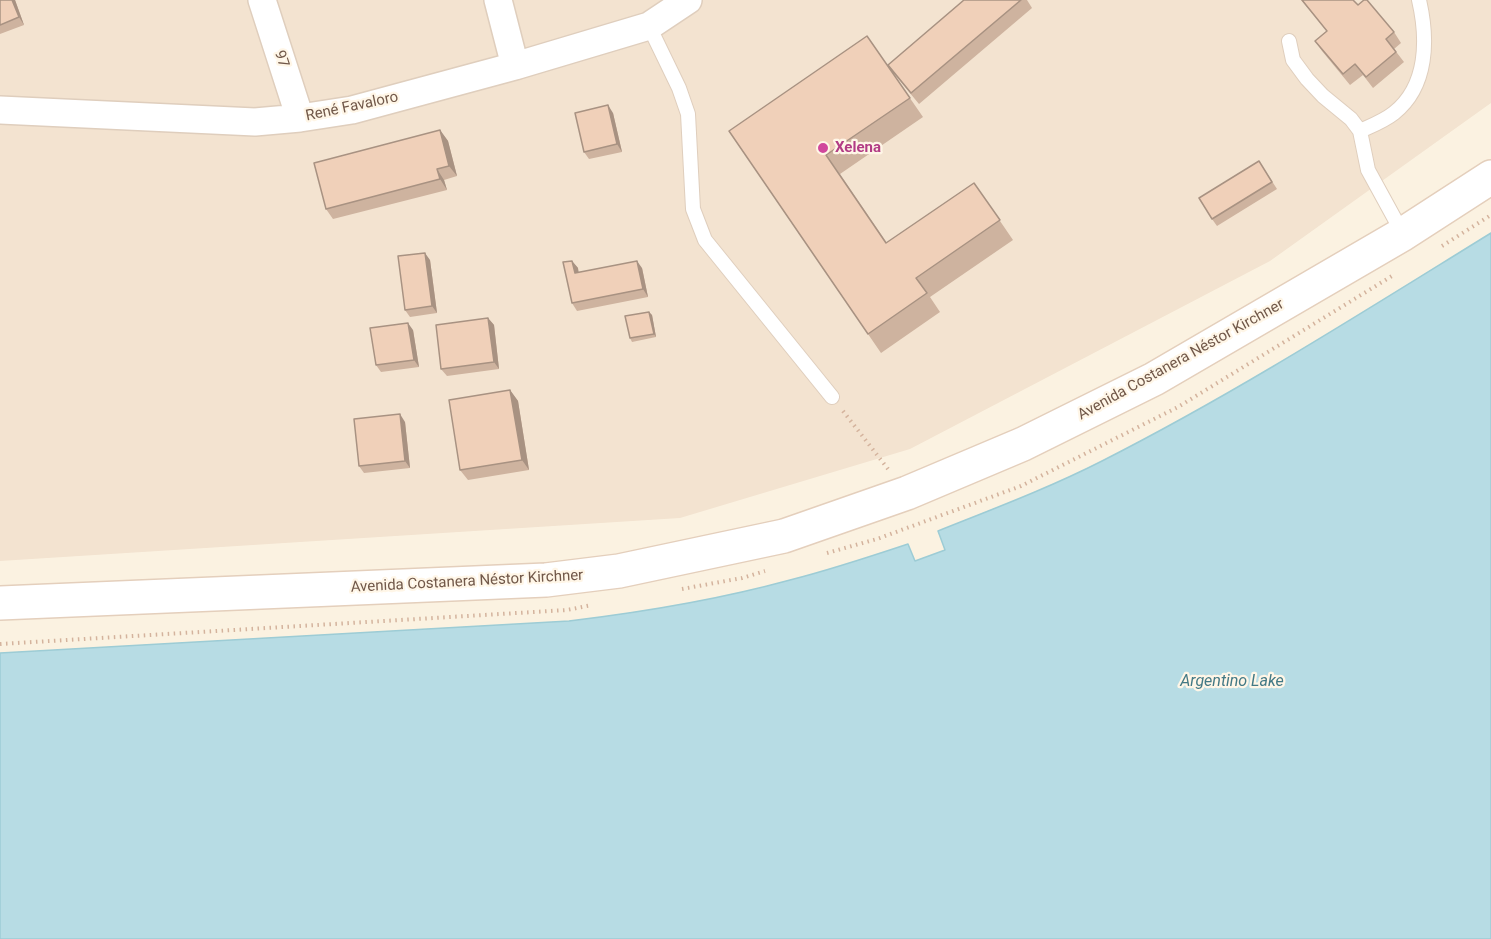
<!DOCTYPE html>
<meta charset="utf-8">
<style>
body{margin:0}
canvas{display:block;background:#fbf2e1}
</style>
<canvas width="1491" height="939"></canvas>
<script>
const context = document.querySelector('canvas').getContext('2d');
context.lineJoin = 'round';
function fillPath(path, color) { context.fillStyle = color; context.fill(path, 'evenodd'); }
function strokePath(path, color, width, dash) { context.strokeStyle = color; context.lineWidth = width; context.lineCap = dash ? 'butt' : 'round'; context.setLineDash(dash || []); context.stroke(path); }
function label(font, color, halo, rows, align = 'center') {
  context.font = font + ' Roboto,sans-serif'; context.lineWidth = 4.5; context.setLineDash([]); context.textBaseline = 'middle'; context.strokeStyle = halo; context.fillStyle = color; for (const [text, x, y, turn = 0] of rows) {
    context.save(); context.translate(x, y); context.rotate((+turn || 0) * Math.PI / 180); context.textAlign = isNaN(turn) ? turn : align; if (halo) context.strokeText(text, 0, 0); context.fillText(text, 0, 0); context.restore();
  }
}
fillPath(new Path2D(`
 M0,0H1491V103L1270,261L910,449L680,518L0,561Z`), '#f3e3d0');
const water = new Path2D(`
 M1491,233V939H0V653L569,621C644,612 717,600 790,580C830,570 869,557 908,544L915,561L945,550L938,531C993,509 1049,488 1102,461C1236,393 1363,312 1491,233Z`);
fillPath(water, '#b7dce4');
strokePath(water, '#9dccd5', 1.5);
const lane = new Path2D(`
 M649,26L679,88L688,114L693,209L705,240L832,397
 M1289,41L1293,60L1307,79L1323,96L1351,119L1360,131L1368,170L1403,234
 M1360,131C1371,126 1384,121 1394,113C1428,86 1428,39 1419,0`);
const street = new Path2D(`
 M262,0L300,118
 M498,0L515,66
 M0,110L255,122L300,118L352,110L515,66L649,26L688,0`);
const secondary = new Path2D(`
 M0,603L546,580L619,571L784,536L907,493L1023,444L1154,379L1403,234L1491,177`);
strokePath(lane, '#dfcebd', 16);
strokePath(street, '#dfcebd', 30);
strokePath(secondary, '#e4cfbc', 36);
strokePath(new Path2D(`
 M1442,246L1491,215
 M843,411L888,469
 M827,553L877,539L1021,486L1178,407L1392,276
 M682,589L742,578L765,571
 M0,644L567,610L592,605`), '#d4b39d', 4, [1.5, 4.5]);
strokePath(lane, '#fff', 14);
strokePath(street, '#fff', 27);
strokePath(secondary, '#fff', 33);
fillPath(new Path2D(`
 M0,0H15L24,25L0,34Z
 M964,0H1027L1032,8L919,104L895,75L888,65Z
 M1301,0H1353L1358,5L1394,32L1401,43L1394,49L1404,62L1373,88L1363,75L1350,85L1322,51L1315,41L1327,31Z
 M867,36L923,117L840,174L887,243L974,183L1013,240L930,297L940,312L881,353L729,131Z
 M613,113L622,152L589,159L584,152Z
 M440,130L448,141L457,176L444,180L447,190L333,219L326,209Z
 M1264,169L1277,189L1217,226L1212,219Z
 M430,260L437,313L410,317L405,310Z
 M572,261L578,268V272L642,268L648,297L577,311L572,303Z
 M649,312L652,315L656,337L632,342L630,338Z
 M488,318L494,325L499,369L447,376L441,369Z
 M413,330L419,367L381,372L376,365Z
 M510,390L518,401L529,470L468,480L460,470Z
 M405,422L410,468L364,473L359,466Z`), '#ceb39f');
fillPath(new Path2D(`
 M12,0H15L24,25L19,17Z
 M608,105L613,113L622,152L617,144Z
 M440,130L448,141L457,176L449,166Z
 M437,169L444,180L447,190L440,179Z
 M425,253L430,260L437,313L432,306Z
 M572,261L578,268L580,280L575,273Z
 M637,261L642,268L648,297L643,289Z
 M649,312L652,315L656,337L654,334Z
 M488,318L494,325L499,369L494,362Z
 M408,323L413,330L419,367L414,360Z
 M510,390L518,401L529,470L522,460Z
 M400,414L405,422L410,468L405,461Z`), '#a89282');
const building = new Path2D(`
 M0,0H12L19,17L0,25Z
 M964,0H1021L911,93L888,65Z
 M1302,0H1353L1358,5L1364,0H1367L1394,32L1386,39L1396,52L1366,77L1355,64L1343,74L1315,41L1327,31Z
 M867,36L910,98L826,155L886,243L974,183L1000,220L916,278L927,293L868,334L729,131Z
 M608,105L617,144L584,152L575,113Z
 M440,130L449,166L437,169L440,179L326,209L314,163Z
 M1259,161L1272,182L1212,219L1199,198Z
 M425,253L432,306L405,310L398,256Z
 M572,261L575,273L637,261L643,289L572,303L563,262Z
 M649,312L654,334L630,338L625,316Z
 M488,318L494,362L441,369L436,325Z
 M408,323L414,360L376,365L370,328Z
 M510,390L522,460L460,470L449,400Z
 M400,414L405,461L359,466L354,419Z`);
fillPath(building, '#f0d0b9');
strokePath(building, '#a89282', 1.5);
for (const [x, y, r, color] of [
 [823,148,6,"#d1479c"]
]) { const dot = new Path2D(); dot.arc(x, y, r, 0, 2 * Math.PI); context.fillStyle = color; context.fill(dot); strokePath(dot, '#fff6e7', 2); }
label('15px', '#715849', '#fff6e7', [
 ["97",281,59,72],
 ["René Favaloro",352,107,-12],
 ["Avenida Costanera Néstor Kirchner",1181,360,-29],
 ["Avenida Costanera Néstor Kirchner",467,582,-3]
]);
label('bold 15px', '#b23c85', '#fff6e7', [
 ["Xelena",835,148]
], 'left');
label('italic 16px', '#437985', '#fff6e7', [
 ["Argentino Lake",1232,682]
]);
</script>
